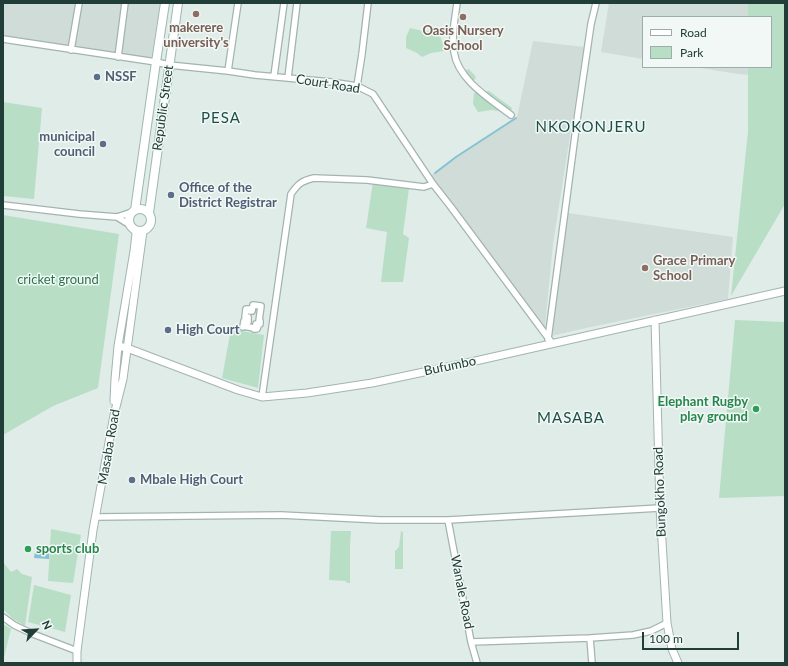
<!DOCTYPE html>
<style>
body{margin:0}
#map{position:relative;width:788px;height:666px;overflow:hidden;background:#e0ece8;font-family:Lato,sans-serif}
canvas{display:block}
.frame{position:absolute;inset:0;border:4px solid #203d38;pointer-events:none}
.legend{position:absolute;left:642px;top:16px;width:130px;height:52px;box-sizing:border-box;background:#f1f8f5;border:1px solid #9dada9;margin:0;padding:5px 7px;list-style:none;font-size:12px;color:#203d38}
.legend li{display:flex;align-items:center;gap:8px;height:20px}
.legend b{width:20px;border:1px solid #9dada9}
.north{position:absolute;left:16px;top:610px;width:40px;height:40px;-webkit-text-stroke:3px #f1f8f5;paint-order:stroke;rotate:65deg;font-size:11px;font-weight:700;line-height:16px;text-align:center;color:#203d38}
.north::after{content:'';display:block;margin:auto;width:14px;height:18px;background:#203d38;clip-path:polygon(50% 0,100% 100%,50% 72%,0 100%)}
.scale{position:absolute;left:642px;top:632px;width:97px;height:18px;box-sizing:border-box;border:2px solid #203d38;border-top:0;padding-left:5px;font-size:12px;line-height:14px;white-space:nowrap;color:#203d38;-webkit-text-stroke:3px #f1f8f5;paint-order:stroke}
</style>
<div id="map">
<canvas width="788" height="666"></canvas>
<div class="frame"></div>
<ul class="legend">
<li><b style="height:5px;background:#fff"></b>Road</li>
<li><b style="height:11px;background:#b8dec6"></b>Park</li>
</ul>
<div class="north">N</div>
<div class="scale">100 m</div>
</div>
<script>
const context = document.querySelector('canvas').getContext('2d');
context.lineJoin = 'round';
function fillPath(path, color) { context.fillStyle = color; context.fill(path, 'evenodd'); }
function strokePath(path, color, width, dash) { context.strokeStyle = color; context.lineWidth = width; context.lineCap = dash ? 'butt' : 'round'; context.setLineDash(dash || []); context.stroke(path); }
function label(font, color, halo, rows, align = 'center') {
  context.font = font + ' Lato,sans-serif'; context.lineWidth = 3; context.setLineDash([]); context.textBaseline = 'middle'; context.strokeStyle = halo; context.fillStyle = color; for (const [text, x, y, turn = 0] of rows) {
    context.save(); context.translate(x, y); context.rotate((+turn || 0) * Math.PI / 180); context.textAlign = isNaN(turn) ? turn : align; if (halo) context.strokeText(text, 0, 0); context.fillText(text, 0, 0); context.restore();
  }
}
fillPath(new Path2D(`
 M3,3H76L68,49L3,39Z
 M81,3H160L151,61L74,48Z
 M609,3H754V17H643V59L601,52Z
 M533,41L584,47L553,244L545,326L542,329L431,175L517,117Z
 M694,67H754L753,75L738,74Z
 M568,213L733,237L728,299L586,328L551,336Z`), '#cfdcd7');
fillPath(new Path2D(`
 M748,3H785V204L731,296L748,131V67H771V17H748Z
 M410,28L423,31L443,30L440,36L444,47V51L431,53L422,57L417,53L406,48V37Z
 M469,69L476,77L472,84L463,71Z
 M489,91L512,108L510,113L492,110L478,112L473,104L474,93Z
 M3,102L42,108L34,199L3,196Z
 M373,182L409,188L403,234L409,238L403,282H381L387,232L366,228Z
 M3,215L119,234L98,388L53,406L3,435Z
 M735,320L785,322V496L719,498Z
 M231,329L264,335L258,388L222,378Z
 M51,529L81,535L73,583L48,581Z
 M331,531H351L350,544V583H347L346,581L329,580Z
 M401,531L403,532V569H395V551L399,547Z
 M3,562L11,572L17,569L22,574L32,577L25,626L13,619L3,609Z
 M34,585L71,595L65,632L28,622Z
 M3,624L11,629L3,661Z`), '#b8dec6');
fillPath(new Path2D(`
 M35,552L49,553V559L34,558Z`), '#86c1d3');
strokePath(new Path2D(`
 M435,173L456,157L516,118`), '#86c1d3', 2);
const minor = new Path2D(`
 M457,3C455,19 451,36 454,52C458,80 490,99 511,115
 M3,39L156,62L169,65L228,71L255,75L331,82L357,86L373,94L433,184L451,207L552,343
 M71,50L79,3
 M118,57L125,3
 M228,71L238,3
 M274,76L284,3
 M288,78L297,3
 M357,86L362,54L368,3
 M3,205L79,214L117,217L132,212
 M117,217L130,225
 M243,327L244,321L248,322V317H245L246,309H250V311H252L253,305L261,306L259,321H260V324H256V325L258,326L257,329H254V328L243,326V327
 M548,339L578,113L591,24L596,3
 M262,397L291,194C298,184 301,181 314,178L367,180L424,187L433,184
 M96,517L281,515L380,520H448L660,508
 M448,520L471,642L477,663
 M3,617L14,625L33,634L77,651
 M590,638L592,663
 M471,642L590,638L633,635L651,631L667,623`);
const tertiary = new Path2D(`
 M655,320L660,508L667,623L672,649L678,663
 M118,346L127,348L238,390L262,397L307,393L372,383L471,362L785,291
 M114,401L115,379L118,346L134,251L136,234L135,230
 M77,663V651L93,530L114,415L123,379L143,231`);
const secondary = new Path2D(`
 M129 220a11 11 0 1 1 22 0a11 11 0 1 1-22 0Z
 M135,210L156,62L165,3
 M149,213L178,3`);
strokePath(minor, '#a3b4b0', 8);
strokePath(tertiary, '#a3b4b0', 9);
strokePath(secondary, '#9eb8b1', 10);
strokePath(minor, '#fff', 5.5);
strokePath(tertiary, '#fff', 7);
strokePath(secondary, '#fff', 8);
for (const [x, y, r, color] of [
 [196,14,4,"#8d6e63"],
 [463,17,4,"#8d6e63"],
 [97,77,4,"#5c6f8a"],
 [103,144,4,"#5c6f8a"],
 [171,195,4,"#5c6f8a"],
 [645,268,4,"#8d6e63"],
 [168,330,4,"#5c6f8a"],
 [756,409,4,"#2e9e5b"],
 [132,480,4,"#5c6f8a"],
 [28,549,4,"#2e9e5b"]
]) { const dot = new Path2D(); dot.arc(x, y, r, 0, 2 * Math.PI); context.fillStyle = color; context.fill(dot); strokePath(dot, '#f1f8f5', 1.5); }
label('bold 13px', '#785e54', '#f1f8f5', [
 ["makerere",196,28],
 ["university's",196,43],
 ["Oasis Nursery",463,31],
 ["School",463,46],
 ["Grace Primary",653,261,"left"],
 ["School",653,276,"left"]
]);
label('bold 13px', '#4e5e75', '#f1f8f5', [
 ["NSSF",105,77],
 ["municipal",95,137,"right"],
 ["council",95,152,"right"],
 ["Office of the",179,188],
 ["District Registrar",179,203],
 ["High Court",176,330],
 ["Mbale High Court",140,480]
], 'left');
label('13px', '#203d38', '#f1f8f5', [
 ["Court Road",328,84,9],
 ["Republic Street",163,108,-82],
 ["Bufumbo",450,366,-12],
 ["Masaba Road",109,447,-80],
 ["Bungokho Road",660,492,-92],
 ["Wanale Road",462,592,79]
]);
label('13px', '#29754d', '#f1f8f5', [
 ["cricket ground",58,280]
]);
label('bold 13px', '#27864d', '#f1f8f5', [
 ["Elephant Rugby",748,402],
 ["play ground",748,417],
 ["sports club",36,549,"left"]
], 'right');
context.letterSpacing = '1px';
label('15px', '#1c5047', '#f1f8f5', [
 ["PESA",221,118],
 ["NKOKONJERU",591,127],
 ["MASABA",571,418]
]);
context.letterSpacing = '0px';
</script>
